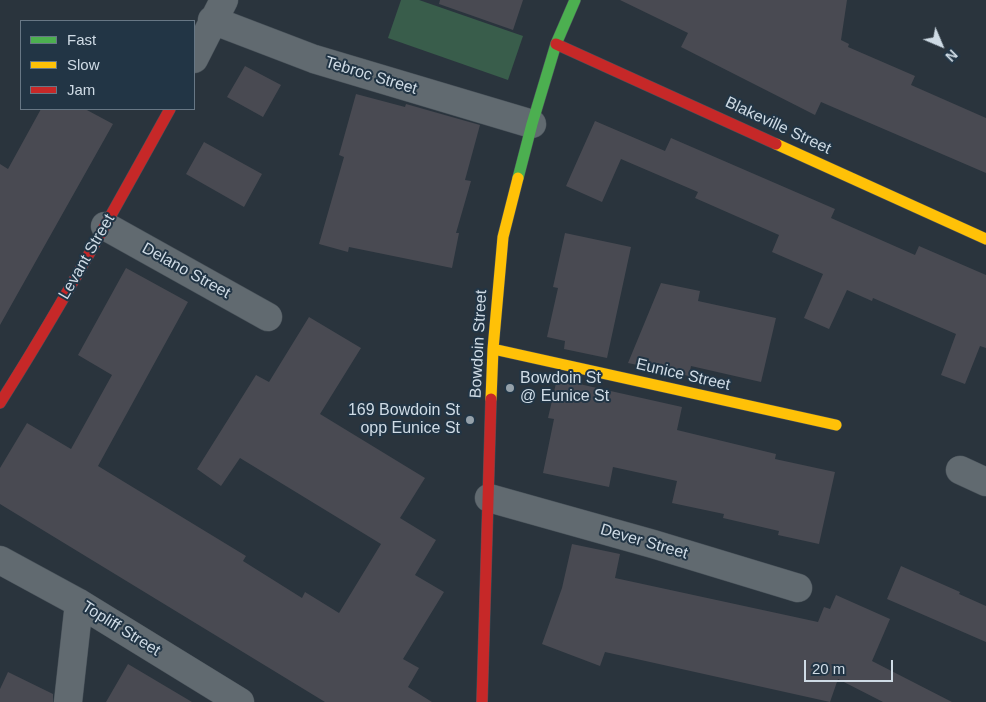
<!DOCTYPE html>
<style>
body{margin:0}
#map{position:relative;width:986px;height:702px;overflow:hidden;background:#2a343d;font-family:Arial,sans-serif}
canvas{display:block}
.legend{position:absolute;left:20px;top:20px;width:175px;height:90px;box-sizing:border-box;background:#223545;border:1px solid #677785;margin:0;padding:6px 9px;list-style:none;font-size:15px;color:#cfdbe5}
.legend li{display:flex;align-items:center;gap:10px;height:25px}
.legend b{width:25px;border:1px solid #677785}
.north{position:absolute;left:916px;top:20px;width:50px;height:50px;-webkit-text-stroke:4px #223545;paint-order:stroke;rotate:135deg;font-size:14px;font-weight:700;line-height:20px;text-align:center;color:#cfdbe5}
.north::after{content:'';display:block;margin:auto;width:18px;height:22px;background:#cfdbe5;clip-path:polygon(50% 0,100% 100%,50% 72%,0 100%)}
.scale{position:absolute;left:804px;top:660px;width:89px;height:22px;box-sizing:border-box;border:2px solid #cfdbe5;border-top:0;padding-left:6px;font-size:15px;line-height:18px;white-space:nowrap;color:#cfdbe5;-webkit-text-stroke:4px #223545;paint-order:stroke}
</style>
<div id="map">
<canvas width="986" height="702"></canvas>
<ul class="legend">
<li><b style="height:6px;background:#4caf50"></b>Fast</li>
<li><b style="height:6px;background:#ffc107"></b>Slow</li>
<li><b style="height:6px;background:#c62828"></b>Jam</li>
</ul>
<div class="north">N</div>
<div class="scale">20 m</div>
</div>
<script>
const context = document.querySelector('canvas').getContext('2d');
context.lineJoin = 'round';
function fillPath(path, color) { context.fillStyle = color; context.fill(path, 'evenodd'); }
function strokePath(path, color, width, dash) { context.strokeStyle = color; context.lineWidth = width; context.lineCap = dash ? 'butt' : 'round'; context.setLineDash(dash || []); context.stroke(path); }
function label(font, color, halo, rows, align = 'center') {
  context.font = font + ' Arial,sans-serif'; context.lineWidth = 4; context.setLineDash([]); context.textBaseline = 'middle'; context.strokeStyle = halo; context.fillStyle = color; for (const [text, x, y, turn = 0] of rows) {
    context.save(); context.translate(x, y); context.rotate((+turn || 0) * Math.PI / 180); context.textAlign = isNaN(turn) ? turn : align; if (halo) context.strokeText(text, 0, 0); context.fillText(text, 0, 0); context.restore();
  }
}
fillPath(new Path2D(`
 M401,0H419L523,36L508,80L388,38Z`), '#395d4b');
fillPath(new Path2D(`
 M440,0H523L513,30L439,4Z
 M620,0H847L841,40L849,44L848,47L915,76L911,85L986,118V173L821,102L815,115L681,47L688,33Z
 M245,66L281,85L263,117L227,97Z
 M356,94L405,107L406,104L480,125L465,180L471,181L456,233H459L452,268L349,247L348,252L319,244L344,157L339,155Z
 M41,109H85L113,124L0,325V164L8,169Z
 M595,121L665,151L671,138L835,209L831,218L915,255L919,246L986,275V348L980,346L965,384L941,375L956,334L873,298L872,301L847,290L829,329L804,318L823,274L772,252L779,235L695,198L698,192L621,159L602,202L566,186Z
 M204,142L262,174L244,207L186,174Z
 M565,233L631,247L607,358L564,349L565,341L547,337L558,288L553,287Z
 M126,268L188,302L98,466L246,556L243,561L302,598L305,592L339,613L381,544L240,458L221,486L197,469L256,375L269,382L309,317L361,348L320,414L425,478L400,518L436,540L415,575L444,592L403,659L419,668L408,687L432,702H325L0,504V468L27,423L71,449L112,375L78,355Z
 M661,283L700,291L698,301L776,318L761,382L691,366L689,376L628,363Z
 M557,379L682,407L677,430L776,454L775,459L835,472L819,544L778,535L779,531L723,518L724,514L672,503L677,481L613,467L609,487L543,473L554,419L548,418Z
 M572,544L620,554L615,578L818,622L824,607L830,609L836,595L890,619L872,661L952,702H883L838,679L830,702L605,652L600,666L542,644L562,588Z
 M901,566L960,592L959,594L986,606V642L887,599Z
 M128,664L192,702H106Z
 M8,672L53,694V702H0V689Z`), '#494a52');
const street = new Path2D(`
 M212,20L314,59L532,124
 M194,59L224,0
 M105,226L268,317
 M960,470L986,482
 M489,498L653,544L798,588
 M0,560L79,603L240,702
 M68,702L79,603`);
const fast = new Path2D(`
 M518,178L532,124L556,44L575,0`);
const slow = new Path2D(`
 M776,144L986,239
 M493,349L836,425
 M491,399L493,349L503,237L518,178`);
const jam = new Path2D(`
 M556,44L776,144
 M0,403C61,307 115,208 170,109
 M482,702L491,399`);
strokePath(street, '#485159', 29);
strokePath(fast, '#485159', 12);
strokePath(slow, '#485159', 12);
strokePath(jam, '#485159', 12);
strokePath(street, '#616a70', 28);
strokePath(fast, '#4caf50', 11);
strokePath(slow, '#ffc107', 11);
strokePath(jam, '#c62828', 11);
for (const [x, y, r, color] of [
 [510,388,5,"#95a1aa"],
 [470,420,5,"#95a1aa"]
]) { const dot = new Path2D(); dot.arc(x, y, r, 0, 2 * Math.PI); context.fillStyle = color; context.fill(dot); strokePath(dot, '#223545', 2); }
label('16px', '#cfdbe5', '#223545', [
 ["Tebroc Street",371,76,17],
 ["Blakeville Street",778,126,25],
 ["Levant Street",87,257,-60],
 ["Delano Street",186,271,29],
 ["Bowdoin Street",479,344,-87],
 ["Eunice Street",683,375,13],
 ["Dever Street",644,542,16],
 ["Topliff Street",121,629,32]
]);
label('16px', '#cfdbe5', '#223545', [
 ["Bowdoin St",520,379],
 ["@ Eunice St",520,397],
 ["169 Bowdoin St",460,411,"right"],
 ["opp Eunice St",460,429,"right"]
], 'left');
</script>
